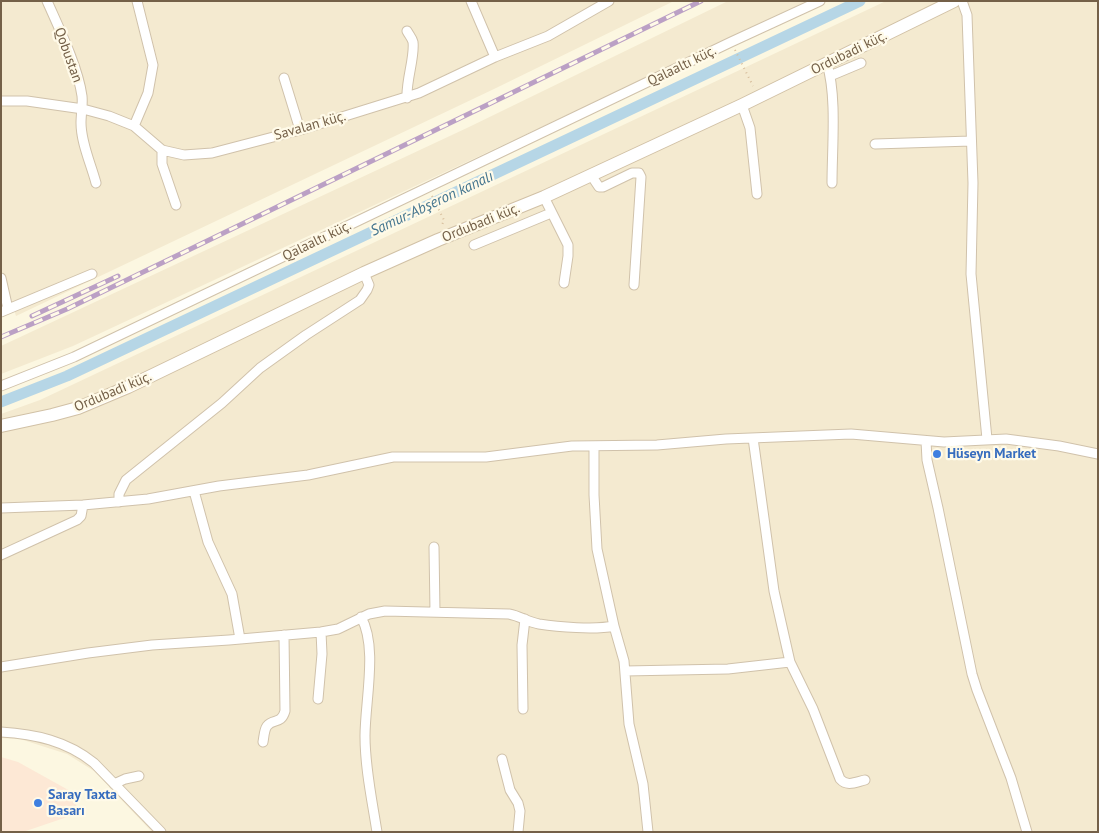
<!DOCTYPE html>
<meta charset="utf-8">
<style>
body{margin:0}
#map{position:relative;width:1099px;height:833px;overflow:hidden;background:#fcf7e1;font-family:"PT Sans",sans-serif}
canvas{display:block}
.frame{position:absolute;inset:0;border:2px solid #746048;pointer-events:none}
</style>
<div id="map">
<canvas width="1099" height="833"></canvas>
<div class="frame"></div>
</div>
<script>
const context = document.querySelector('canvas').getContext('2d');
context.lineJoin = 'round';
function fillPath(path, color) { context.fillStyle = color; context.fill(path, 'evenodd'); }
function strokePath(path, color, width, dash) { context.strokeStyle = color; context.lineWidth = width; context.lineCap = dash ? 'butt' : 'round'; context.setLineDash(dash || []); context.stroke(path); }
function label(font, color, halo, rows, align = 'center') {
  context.font = font + ' "PT Sans",sans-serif'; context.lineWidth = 4.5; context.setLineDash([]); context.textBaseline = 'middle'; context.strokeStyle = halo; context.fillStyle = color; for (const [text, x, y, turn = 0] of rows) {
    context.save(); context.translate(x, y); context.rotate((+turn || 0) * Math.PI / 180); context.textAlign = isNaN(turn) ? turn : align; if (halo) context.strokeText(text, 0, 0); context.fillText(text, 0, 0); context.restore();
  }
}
fillPath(new Path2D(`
 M1,1H674L494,89L16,316L1,268Z
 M728,1H811L73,346L1,374V346L469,127Z
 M886,1H1098V832H152L94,771L67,754L20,739L1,738V414L40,400Z`), '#f4ead0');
fillPath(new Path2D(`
 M1,757L18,762L72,792L79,813L23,832H1Z`), '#fde8d5');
strokePath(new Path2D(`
 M1,402L67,376L860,1`), '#b6d6e6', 11);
const street = new Path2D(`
 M47,1C59,28 78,67 82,96C83,105 81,114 81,123C81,143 91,164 96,183
 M471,1L495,57
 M962,1L967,15L973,183L971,274L987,439
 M827,64C837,96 832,148 832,183
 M830,76L861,63
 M284,78L300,130
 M407,98C406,80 415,57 413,42C412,38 409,35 407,31
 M1,101H27L83,109L109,116L134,126L162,150L184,155L212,153L300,130L419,93L495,57L548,36L609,1
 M742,105L750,128L757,194
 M134,126L148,93L153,65L137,1
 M875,144L971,141
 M162,150V164L176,205
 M591,175L599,187H603L632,173H639L641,177L634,285
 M544,197L568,245V256L564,283
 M474,245L551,213
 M1,278L8,309
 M1,312L92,274
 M1,386L74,357L731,42L820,1
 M753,438L774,591L790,662L813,709L840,779C847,787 856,782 865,780
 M926,441L927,460L938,508L972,674L977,690L1011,778L1027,832
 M594,446V495L597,549L614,626L624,661L629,724L643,784L648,832
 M194,491L208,542L232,594L240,639
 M119,502V494L126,480L222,403L260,368L306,335L360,300L367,290L369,285L364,273
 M1,508L83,505L148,499L219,486L308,475L393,457H486L572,446L657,445L726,439L851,434L944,442L1006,439L1059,446L1098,454
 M434,547L435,612
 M1,555L77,520L81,516L83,505
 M361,617C378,647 365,701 365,736C365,768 372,800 377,832
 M1,667L88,653L152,645L229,640L321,632L338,629L369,614L385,611L509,614C520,616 528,622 539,624C558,627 595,630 614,626
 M625,671L728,669L790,662
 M318,699L322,654L321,632
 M523,709L522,645L525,619
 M1,732C35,734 67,741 94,763L161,832
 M263,742C264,737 264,730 267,726C273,718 281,725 285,711L284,635
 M502,759L510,790L518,803L520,811L518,832
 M114,784L125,779L139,776`);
const secondary = new Path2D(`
 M1,426L52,415L78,408L128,387L364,273L438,240L544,197L742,105L954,1`);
strokePath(street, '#d0c2ab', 11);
strokePath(secondary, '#d1c1a6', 14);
strokePath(new Path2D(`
 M735,50L753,86
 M432,196L444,220L442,225`), '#d7be9c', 2, [1, 4]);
strokePath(street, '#fff', 9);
strokePath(secondary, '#fff', 12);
const rail = new Path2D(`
 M32,316L118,276
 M1,337L67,309L701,1`);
strokePath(rail, '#bba0c5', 5);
strokePath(rail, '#fffae8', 3, [9]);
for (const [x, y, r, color] of [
 [937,454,5,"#3f7fe0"],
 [38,803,5,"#3f7fe0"]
]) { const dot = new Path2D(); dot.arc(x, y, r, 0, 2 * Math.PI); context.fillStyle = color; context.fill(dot); strokePath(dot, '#fffae8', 2); }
label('14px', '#746048', '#fffae8', [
 ["Ordubadi küç.",849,53,-26],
 ["Qobustan",68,55,70],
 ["Qalaaltı küç.",682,66,-26],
 ["Savalan küç.",310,126,-16],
 ["Ordubadi küç.",481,223,-22],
 ["Qalaaltı küç.",317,241,-26],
 ["Ordubadi küç.",113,392,-23]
]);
label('bold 14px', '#366cbe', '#fffae8', [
 ["Hüseyn Market",947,454],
 ["Saray Taxta",48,795],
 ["Basarı",48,811]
], 'left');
label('italic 15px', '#44758f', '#fffae8', [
 ["Samur-Abşeron kanalı",432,204,-25]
]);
</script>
